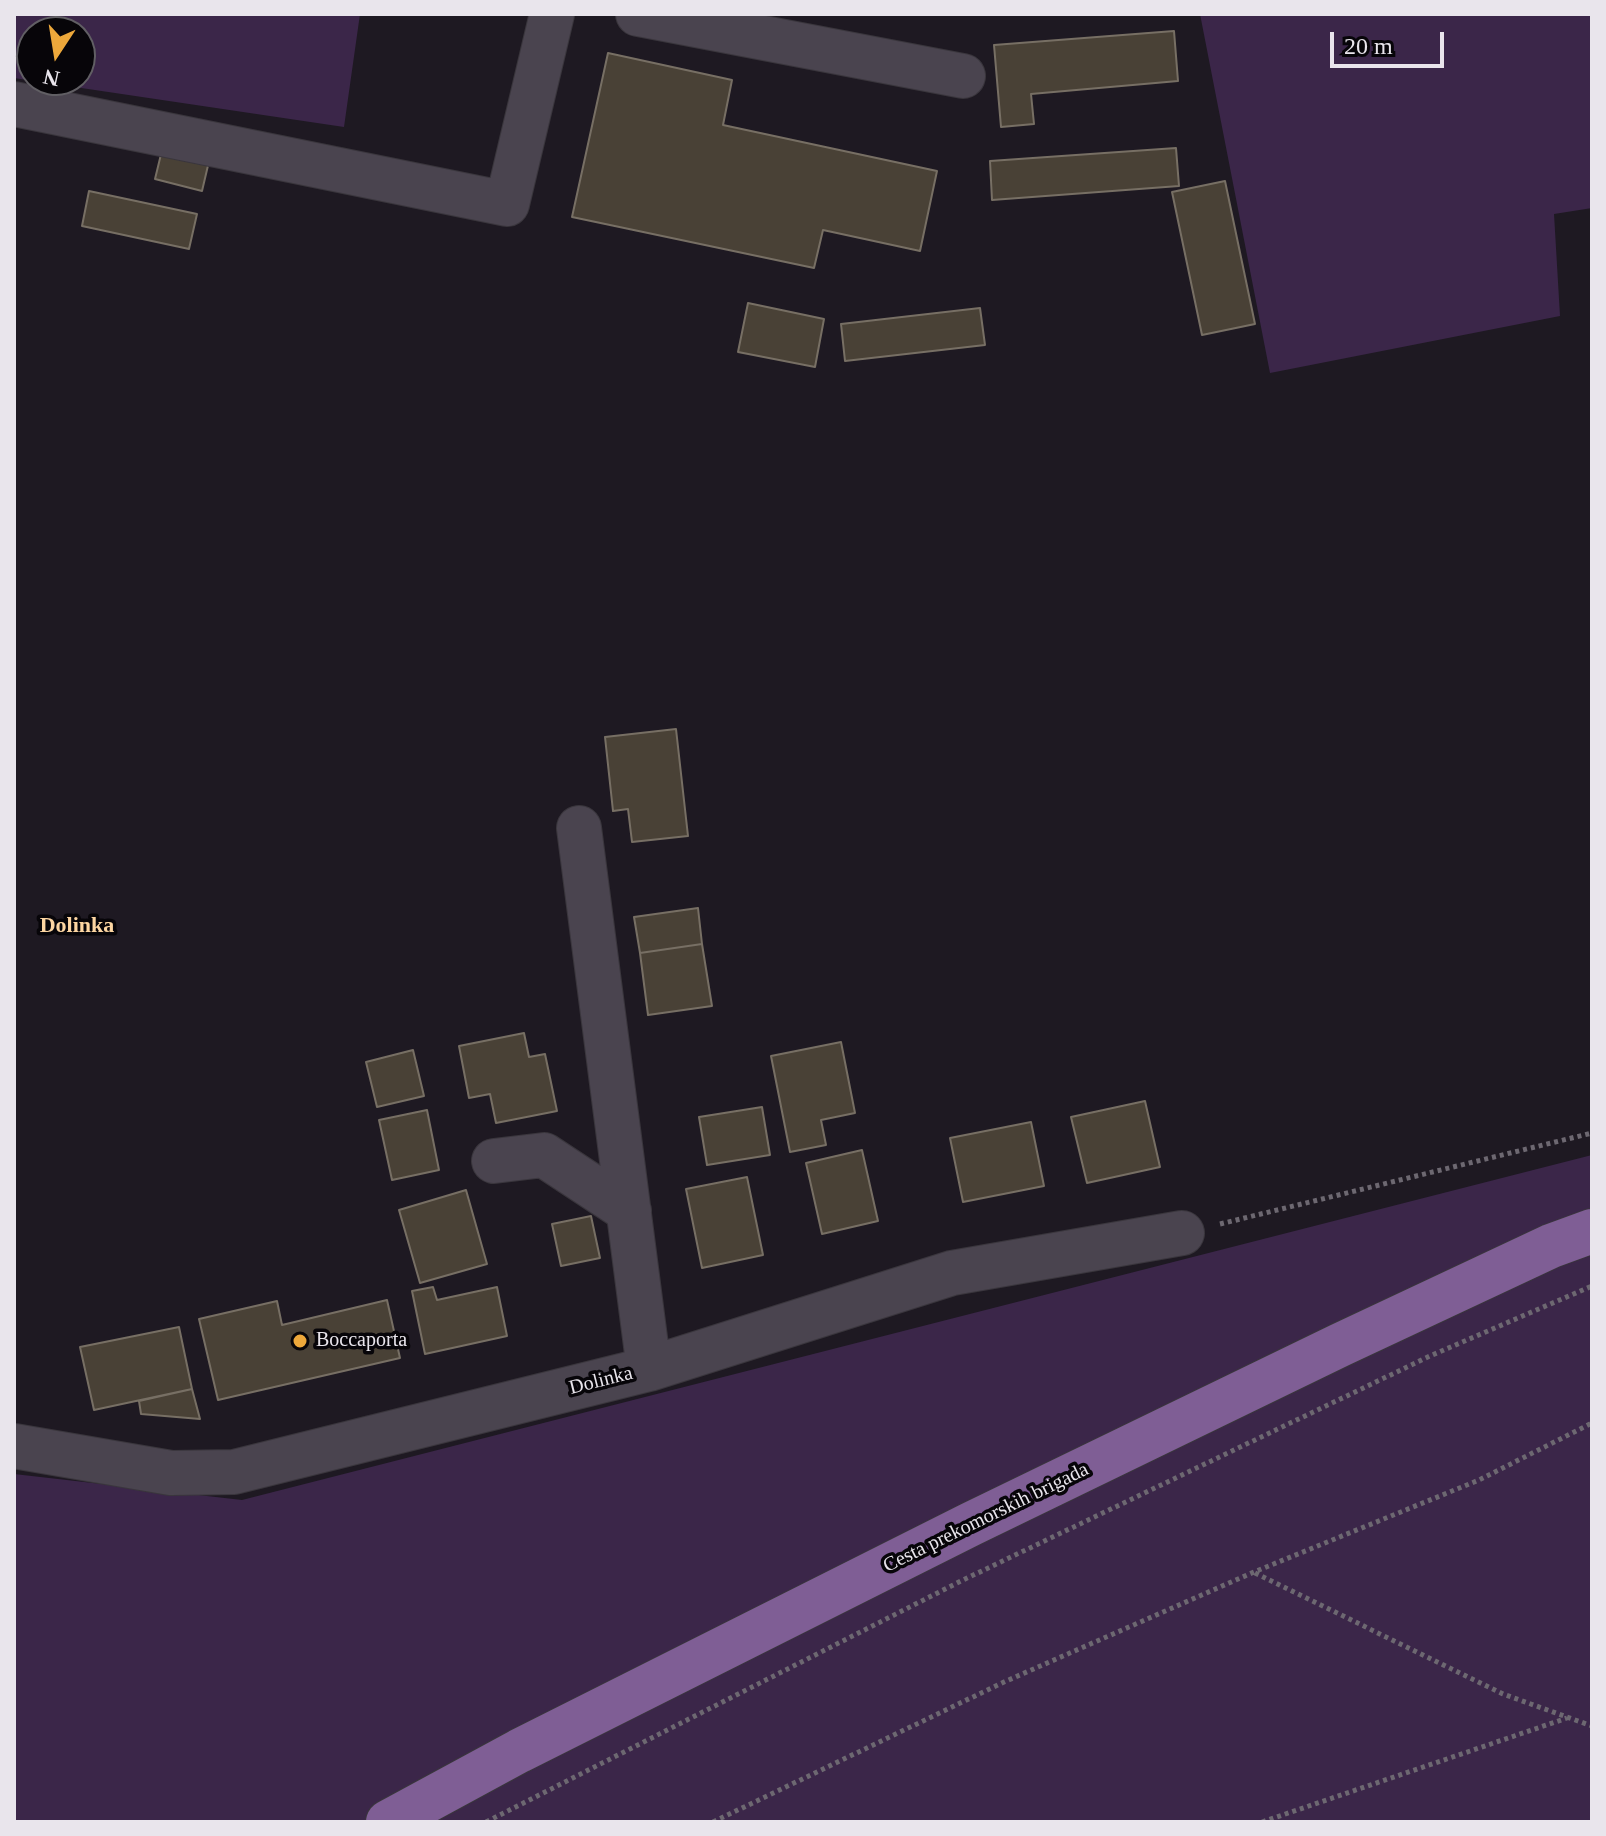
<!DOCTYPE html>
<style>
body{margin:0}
#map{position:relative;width:1606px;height:1836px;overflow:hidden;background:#1e1922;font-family:Georgia,serif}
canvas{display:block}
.frame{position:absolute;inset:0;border:16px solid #e9e5ec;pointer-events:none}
.north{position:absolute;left:16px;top:16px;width:80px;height:80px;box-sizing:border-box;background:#070509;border:2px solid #615f64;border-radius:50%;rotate:192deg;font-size:22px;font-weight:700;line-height:32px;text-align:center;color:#e9e5ec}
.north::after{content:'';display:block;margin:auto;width:28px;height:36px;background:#eda83b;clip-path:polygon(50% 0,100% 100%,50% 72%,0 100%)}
.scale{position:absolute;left:1330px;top:32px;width:114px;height:36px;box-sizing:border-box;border:4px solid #e9e5ec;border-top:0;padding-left:10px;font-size:24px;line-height:28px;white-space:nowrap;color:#e9e5ec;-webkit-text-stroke:6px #070509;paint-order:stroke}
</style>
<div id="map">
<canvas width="1606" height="1836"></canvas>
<div class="frame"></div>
<div class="north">N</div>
<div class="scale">20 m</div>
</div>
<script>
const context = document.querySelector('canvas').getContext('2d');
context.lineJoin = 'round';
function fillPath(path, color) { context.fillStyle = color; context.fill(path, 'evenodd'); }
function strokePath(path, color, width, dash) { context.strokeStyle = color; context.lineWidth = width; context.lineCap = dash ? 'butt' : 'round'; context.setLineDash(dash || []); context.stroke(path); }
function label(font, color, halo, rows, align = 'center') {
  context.font = font + ' Georgia,serif'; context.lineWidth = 7; context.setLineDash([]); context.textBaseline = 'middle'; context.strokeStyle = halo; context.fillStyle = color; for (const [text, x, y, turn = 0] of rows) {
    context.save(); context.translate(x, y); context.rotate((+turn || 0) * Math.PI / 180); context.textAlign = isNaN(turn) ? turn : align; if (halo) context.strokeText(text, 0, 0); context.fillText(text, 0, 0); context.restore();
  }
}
fillPath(new Path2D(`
 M14,14H360L344,127L14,78ZM32,32H80V80H32Z
 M1200,14H1592V208L1554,214L1560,316L1270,373Z
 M1592,1155V1822H14V1474L242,1500Z`), '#3b2649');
const building = new Path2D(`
 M1174,31L1178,81L1031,94L1034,124L1001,127L994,45Z
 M608,53L732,80L723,125L937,171L920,251L823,230L814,268L572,217Z
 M163,146L210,157L202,191L155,179Z
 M1176,148L1179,186L992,200L990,161Z
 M1225,181L1255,324L1202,335L1172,192Z
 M89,191L197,214L189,249L82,226Z
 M748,303L824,319L815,367L738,352Z
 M980,308L985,345L845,361L841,324Z
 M676,729L688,836L632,842L628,809L613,811L605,737Z
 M698,908L702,944L640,953L634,917Z
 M702,944L712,1006L648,1015L640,953Z
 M524,1033L529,1057L545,1054L557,1111L496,1123L490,1094L469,1098L459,1046Z
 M841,1042L855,1113L821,1120L826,1145L790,1152L771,1056Z
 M413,1050L424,1096L377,1107L366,1062Z
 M1145,1101L1160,1167L1087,1183L1071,1117Z
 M762,1107L770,1155L707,1165L699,1117Z
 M427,1110L439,1170L392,1180L379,1120Z
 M1031,1122L1044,1186L963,1202L950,1138Z
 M862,1150L878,1221L822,1234L806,1163Z
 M747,1177L763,1255L702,1268L686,1189Z
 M466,1190L487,1264L420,1283L399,1210Z
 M591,1216L600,1258L561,1266L552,1224Z
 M433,1287L437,1300L497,1287L507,1336L425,1354L412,1291Z
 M387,1300L400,1358L218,1400L199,1319L277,1301L282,1325Z
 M179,1327L192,1389L94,1410L80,1347Z
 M192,1389L200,1419L141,1414L139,1401Z`);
fillPath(building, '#494136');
strokePath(building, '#776f64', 2);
const minor = new Path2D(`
 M638,14L963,76
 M14,104L507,204L552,14
 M579,828L649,1369
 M494,1161L544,1155L629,1211
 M14,1446L171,1473L234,1472L649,1369L952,1273L1182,1233`);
const major = new Path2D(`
 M388,1822L519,1751L971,1524L1340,1345L1551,1246L1592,1231`);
strokePath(minor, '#3a363d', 46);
strokePath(major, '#3a363d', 46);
strokePath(new Path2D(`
 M1220,1224L1592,1133
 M1255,1573L1503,1694L1592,1726
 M486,1822L961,1581L1430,1356L1592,1286
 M713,1822L1004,1682L1254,1572L1479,1480L1592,1423
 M1262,1822L1567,1718`), '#6d6871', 5, [4, 4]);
strokePath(minor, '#4a444f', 44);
strokePath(major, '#7f5e95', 44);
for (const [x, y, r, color] of [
 [300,1341,8,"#eda83b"]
]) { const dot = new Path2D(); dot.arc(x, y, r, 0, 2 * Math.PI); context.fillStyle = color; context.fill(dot); strokePath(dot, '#070509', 3); }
label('20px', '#e9e5ec', '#070509', [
 ["Boccaporta",316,1341]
], 'left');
label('20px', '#e9e5ec', '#070509', [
 ["Dolinka",601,1381,-14],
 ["Cesta prekomorskih brigada",986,1518,-26]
]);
label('bold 22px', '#fdd6a2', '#070509', [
 ["Dolinka",77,926]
]);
</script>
